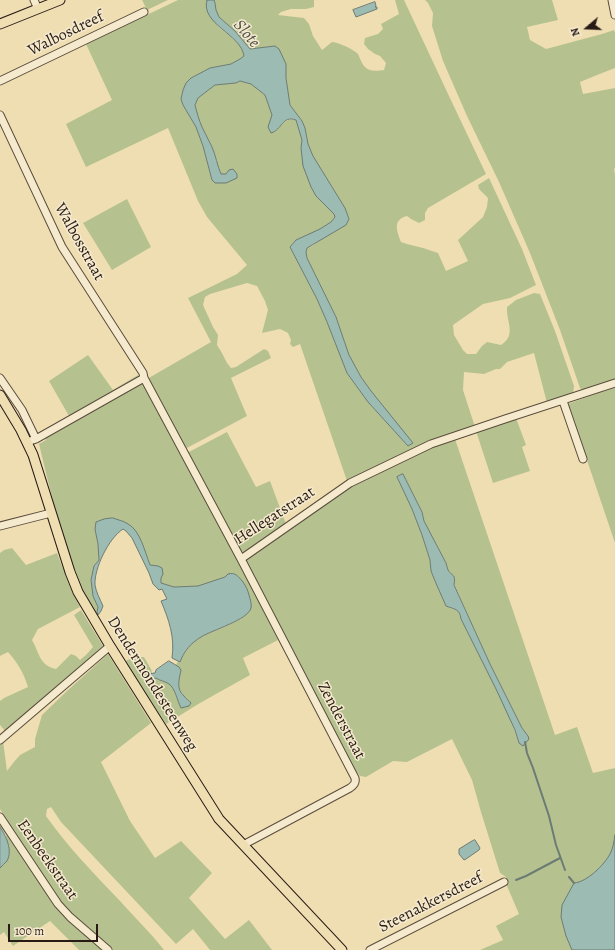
<!DOCTYPE html>
<style>
body{margin:0}
#map{position:relative;width:615px;height:950px;overflow:hidden;background:#f0deb3;font-family:Alegreya,serif}
canvas{display:block}
.north{position:absolute;left:567px;top:8px;width:40px;height:40px;-webkit-text-stroke:3px #f5eace;paint-order:stroke;rotate:251deg;font-size:11px;font-weight:700;line-height:16px;text-align:center;color:#281b15}
.north::after{content:'';display:block;margin:auto;width:14px;height:18px;background:#281b15;clip-path:polygon(50% 0,100% 100%,50% 72%,0 100%)}
.scale{position:absolute;left:8px;top:924px;width:90px;height:18px;box-sizing:border-box;border:2px solid #281b15;border-top:0;padding-left:5px;font-size:12px;line-height:14px;white-space:nowrap;color:#281b15;-webkit-text-stroke:3px #f5eace;paint-order:stroke}
</style>
<div id="map">
<canvas width="615" height="950"></canvas>
<div class="north">N</div>
<div class="scale">100 m</div>
</div>
<script>
const context = document.querySelector('canvas').getContext('2d');
context.lineJoin = 'round';
function fillPath(path, color) { context.fillStyle = color; context.fill(path, 'evenodd'); }
function strokePath(path, color, width, dash) { context.strokeStyle = color; context.lineWidth = width; context.lineCap = dash ? 'butt' : 'round'; context.setLineDash(dash || []); context.stroke(path); }
function label(font, color, halo, rows, align = 'center') {
  context.font = font + ' Alegreya,serif'; context.lineWidth = 3; context.setLineDash([]); context.textBaseline = 'middle'; context.strokeStyle = halo; context.fillStyle = color; for (const [text, x, y, turn = 0] of rows) {
    context.save(); context.translate(x, y); context.rotate((+turn || 0) * Math.PI / 180); context.textAlign = isNaN(turn) ? turn : align; if (halo) context.strokeText(text, 0, 0); context.fillText(text, 0, 0); context.restore();
  }
}
fillPath(new Path2D(`
 M142,0H168L147,10Z
 M178,0H207L206,3C210,10 213,20 218,26C227,35 242,42 244,56L240,59L231,64L210,68L191,78L186,83L183,90L181,99L183,105L196,127L203,146L212,180L221,183L229,170L226,174L221,175C217,166 216,156 212,147C209,140 205,134 202,127C199,120 197,113 195,106L198,98L215,85L236,83L240,81L251,84L265,95L272,115L274,132C281,126 285,117 296,120L302,140L301,148L316,196L334,214L335,217L331,222L320,230L296,240L290,247L317,299L327,322L347,373L368,402L408,446L361,377L349,355L336,317L307,258L306,252L307,248L312,246L349,219L345,208L313,156L308,144L305,128L302,121L290,105L286,78V64L275,46L250,49L235,31L219,17L216,10L215,3L214,0H314V7L306,9H291L281,12L278,15L304,18L309,24L313,36L322,50L332,42C340,43 353,49 358,54C360,58 361,62 364,66C369,72 377,71 384,70L386,63L380,56L375,54L368,49L364,44L365,38L378,34L383,29L381,24L399,14L395,0H404L449,96L486,174L428,208L425,213V220L419,223L411,219L407,216C392,220 397,231 401,242L407,244L423,248L438,253L446,271L468,261L458,240L483,217L487,207L488,198L479,189L478,185L489,178L522,249L536,285L510,298L483,304L453,325L454,335L463,350L467,354H476L482,346L487,342L501,345C517,335 506,322 507,307L516,300L534,293L540,294L555,331L574,386L573,394L547,403L534,353L507,362L500,369H496L484,374L464,372L463,390L475,427L427,443L347,481L300,344L293,347L290,344L291,340L288,333L280,329L262,333L268,310L265,301L257,286L247,283L210,294L205,297L203,305L213,327L218,335L217,345L222,353L227,363L231,368L236,367L264,349L268,351L271,358L231,378L247,416L185,449L147,379L211,342L188,298L237,274L247,265L207,217L198,201L168,128L86,167L66,124L112,100L86,44Z
 M425,0H552L558,20L527,27L530,40L546,49L602,34L614,30L615,33V68L602,73L580,82L583,94L615,88V168L614,169L615,175V380L582,390L580,388L560,330L530,253L499,182L467,116L443,61L432,26L433,13L428,3Z
 M127,199L151,247L112,270L83,223Z
 M88,355L113,390L138,375L248,580L278,640L243,658L250,675L200,703L166,724L125,661L135,657H144L151,669L152,673L148,674L151,679L156,678C160,681 162,681 166,682C173,685 175,692 177,699L190,701C174,689 180,684 179,667L176,665L178,661L180,662C185,651 191,642 202,636C216,629 242,623 250,609C252,605 250,601 249,597C246,586 242,581 235,574H228L225,577L198,586L174,587L160,583L161,578L158,566L150,565L145,552L130,525L95,529L98,544L99,560L94,566L93,596L98,607L97,612L93,610L85,596L64,542L54,506L39,444L46,440L42,434L69,416L49,381Z
 M615,386V543L568,404Z
 M516,418L526,445L522,447L530,471L493,483L476,431Z
 M227,432L256,487L270,481L286,524L246,552H243L239,550L187,453Z
 M455,439L555,735L577,727L593,773L615,768V950H480L503,940L496,926L519,914L507,886L506,877L500,873L481,812L472,780L452,739L407,762L393,761L366,777L360,776L354,769L266,603L245,559L352,485L431,447ZM403,475L412,492L422,512L424,521L446,563L448,570L455,579L454,584L490,664L522,728L528,736L519,743C505,700 481,659 461,619C460,609 454,610 446,606L435,581L431,571L430,560L422,535L412,509L397,477Z
 M12,548L26,565L57,553L70,587L80,607L38,629L32,640C40,654 39,665 56,669L71,654L76,656L80,660L86,655L93,647L74,615L81,610L103,646L6,732L0,725V701L4,698L28,687C24,674 18,663 8,652L0,656V553L4,550Z
 M108,654L151,723L101,762L130,821L155,858L181,841L212,873L189,898L225,939L249,920L272,950H210L193,929L176,944L61,822L51,807L47,809L46,816C68,847 95,875 121,902C135,918 151,933 164,950H79L50,921L13,946L4,932L0,935V868L7,861L6,835L0,827V821L5,817L0,809V744L3,741L7,771C11,766 15,760 20,755C25,752 30,750 35,747V739L42,715L68,690Z`), '#b5c290');
const water = new Path2D(`
 M207,0H214L215,3L216,10L219,17L235,31L250,49L275,46L279,49L286,64V78L290,105L302,121L305,128L308,144L313,156L345,208L349,219L346,225L307,248L306,252L307,258L336,317L349,355L361,377L371,391L413,443L408,446L368,402L347,373L327,322L317,299L290,247L296,240L320,229L331,222L335,217L334,214L316,196L311,187L303,166L301,148L302,140L296,120C282,115 282,130 271,133L268,127L272,115L265,95L251,84L240,81L236,83L215,85L198,98L195,105C197,113 199,120 202,127C205,134 209,140 212,147C216,156 217,165 221,174H226L229,170L233,169L237,174V178L226,183H215L212,180L203,146L196,127L183,105L181,99L183,90L186,83L191,78L210,68L231,64L240,59L244,56C241,34 200,24 207,0Z
 M375,2L376,6L375,7H377V9L356,17L353,10Z
 M403,474L422,512L424,521L446,563C447,565 447,568 448,570C452,577 456,573 454,585L490,664L522,728L528,736L529,739L523,746L519,743L515,730L496,689L461,619C460,609 454,609 446,606L435,581L431,571L430,560L422,535L412,509L397,477Z
 M113,518C118,520 124,521 128,524C140,530 145,552 150,565L158,566L162,568L163,574L161,578V583L174,587L198,586L225,577L228,574C235,572 238,576 243,582C246,586 248,591 249,595C250,599 252,604 251,608C248,620 212,630 201,637C191,643 184,651 180,662L172,658C175,637 169,620 161,601L167,599L162,589L159,590L153,584L149,573L132,538L126,531L123,529C109,538 94,568 95,585C96,592 100,599 103,606L101,611L98,615L97,612L98,607L93,596L91,580L94,566L99,560L98,544L95,529L96,522L104,519Z
 M169,661L179,667L181,670C179,680 176,689 184,696C186,699 189,700 191,703L189,706L181,708C177,700 175,688 169,684C165,681 160,681 156,678L151,679L149,677L148,674L155,673L156,670Z
 M0,827C6,836 13,850 7,861C5,863 2,866 0,868Z
 M615,835V950H572L566,936L561,917L562,905L574,883C587,882 604,865 610,854C613,849 614,841 615,835Z
 M475,840L480,848L479,850L466,859L464,860L459,854V849L472,841Z`);
fillPath(water, '#9bbbb3');
strokePath(water, '#6d7b74', 1);
strokePath(new Path2D(`
 M525,742L527,753L533,768L549,816L556,845L565,870
 M569,877L574,883
 M516,880L526,876L560,858`), '#6d7b74', 2);
const minor = new Path2D(`
 M34,0L38,9
 M612,0L615,15
 M0,81L144,12
 M0,115L62,247L143,373L144,378
 M0,378L22,410L36,439
 M563,401L583,459
 M27,442L36,439L144,378L241,559L355,778C356,783 354,785 350,788L243,845
 M0,526L51,513
 M241,559L350,483L431,444L505,419L615,383
 M0,740L110,646
 M0,817L58,904L70,917L108,950
 M370,950L504,882`);
const major = new Path2D(`
 M0,24L60,0
 M0,395L21,430L33,455L70,572L78,592L110,646L219,819L342,950`);
strokePath(minor, '#5a4c3c', 9);
strokePath(major, '#281b15', 11);
strokePath(minor, '#f5eace', 7);
strokePath(major, '#f0deb3', 9);
label('16px', '#281b15', '#f5eace', [
 ["Walbosdreef",66,34,-26],
 ["Walbosstraat",79,242,61],
 ["Hellegatstraat",275,516,-33],
 ["Dendermondesteenweg",152,684,58],
 ["Zenderstraat",341,721,62],
 ["Eenbeekstraat",47,860,55],
 ["Steenakkersdreef",431,903,-27]
]);
label('italic 17px', '#50534c', '#f5eace', [
 ["Slote",246,34,50]
]);
</script>
